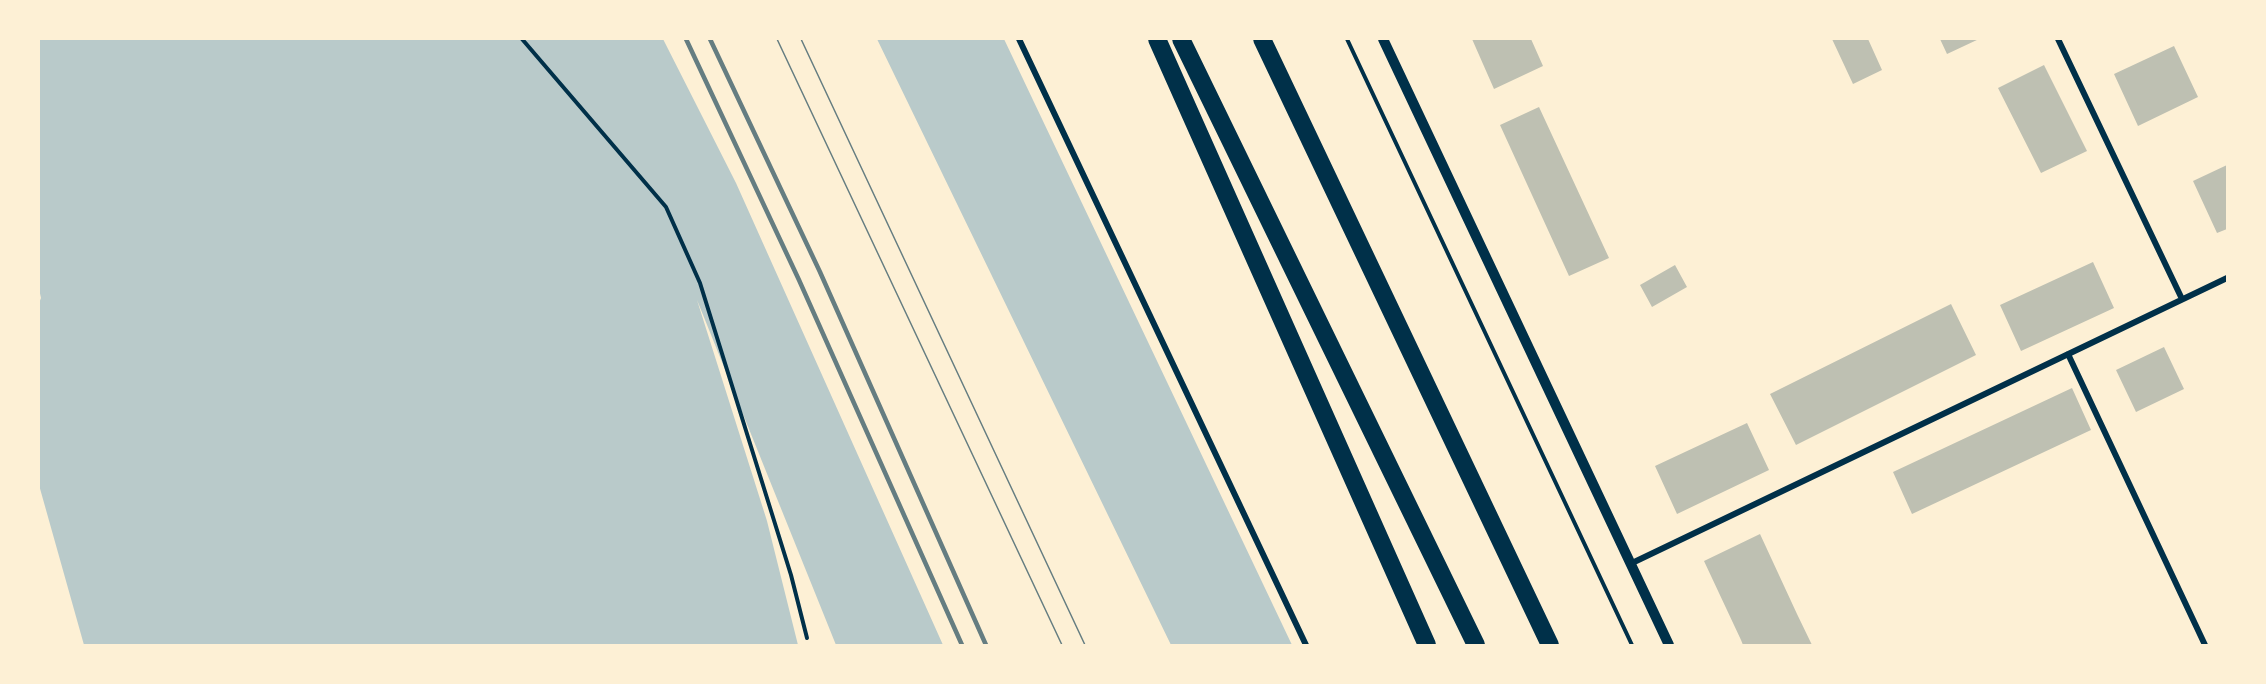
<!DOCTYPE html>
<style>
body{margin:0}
#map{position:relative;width:2266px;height:684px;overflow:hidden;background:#fdf0d5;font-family:"Golos Text",sans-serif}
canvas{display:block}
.frame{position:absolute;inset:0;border:40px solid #fdf0d5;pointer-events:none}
</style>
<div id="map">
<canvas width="2266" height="684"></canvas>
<div class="frame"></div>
</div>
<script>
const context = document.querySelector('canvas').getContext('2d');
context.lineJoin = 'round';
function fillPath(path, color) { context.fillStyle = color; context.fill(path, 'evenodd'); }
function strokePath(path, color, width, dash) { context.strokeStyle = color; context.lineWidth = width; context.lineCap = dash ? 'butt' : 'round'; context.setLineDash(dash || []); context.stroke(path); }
fillPath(new Path2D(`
 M39,39H663L736,183L943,645H836L697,300L767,521L798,645H84L39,485V303L41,298L39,289Z
 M877,39H1004L1292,645H1171Z`), '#b9caca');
fillPath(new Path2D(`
 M1472,39H1531L1543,66L1494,89Z
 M1832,39H1868L1882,70L1853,84Z
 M1940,39H1979L1947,54Z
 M2174,46L2198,97L2138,126L2114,74Z
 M2044,65L2087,151L2041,173L1998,88Z
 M1539,107L1609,258L1569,276L1500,125Z
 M2227,165V229L2217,233L2193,181Z
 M2093,262L2114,308L2021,351L2000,305Z
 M1675,265L1687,287L1652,307L1640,285Z
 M1951,304L1976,355L1796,445L1770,394Z
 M2164,347L2184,389L2136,412L2116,370Z
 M2072,388L2091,430L1912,514L1893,472Z
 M1747,423L1769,470L1677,514L1655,466Z
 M1760,534L1797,614L1812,645H1743L1741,640L1704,561Z`), '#bec0b2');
strokePath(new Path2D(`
 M522,39L666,207L700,283L791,575L807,638
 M1347,39L1632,645`), '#003049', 4);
strokePath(new Path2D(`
 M1019,39L1306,645
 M2058,39L2182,299
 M2068,354L2205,645
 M1630,564L2227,278`), '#003049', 6);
strokePath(new Path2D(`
 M1383,39L1669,645`), '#003049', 10);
strokePath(new Path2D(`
 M1157,39L1427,645
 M1181,39L1476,645
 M1262,39L1550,645`), '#003049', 18);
strokePath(new Path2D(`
 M777,39L1062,645
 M801,39L1085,645`), '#657d81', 1.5);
strokePath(new Path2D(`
 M686,39L799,280L962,645
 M710,39L820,272L986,645`), '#657d81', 4.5);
</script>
